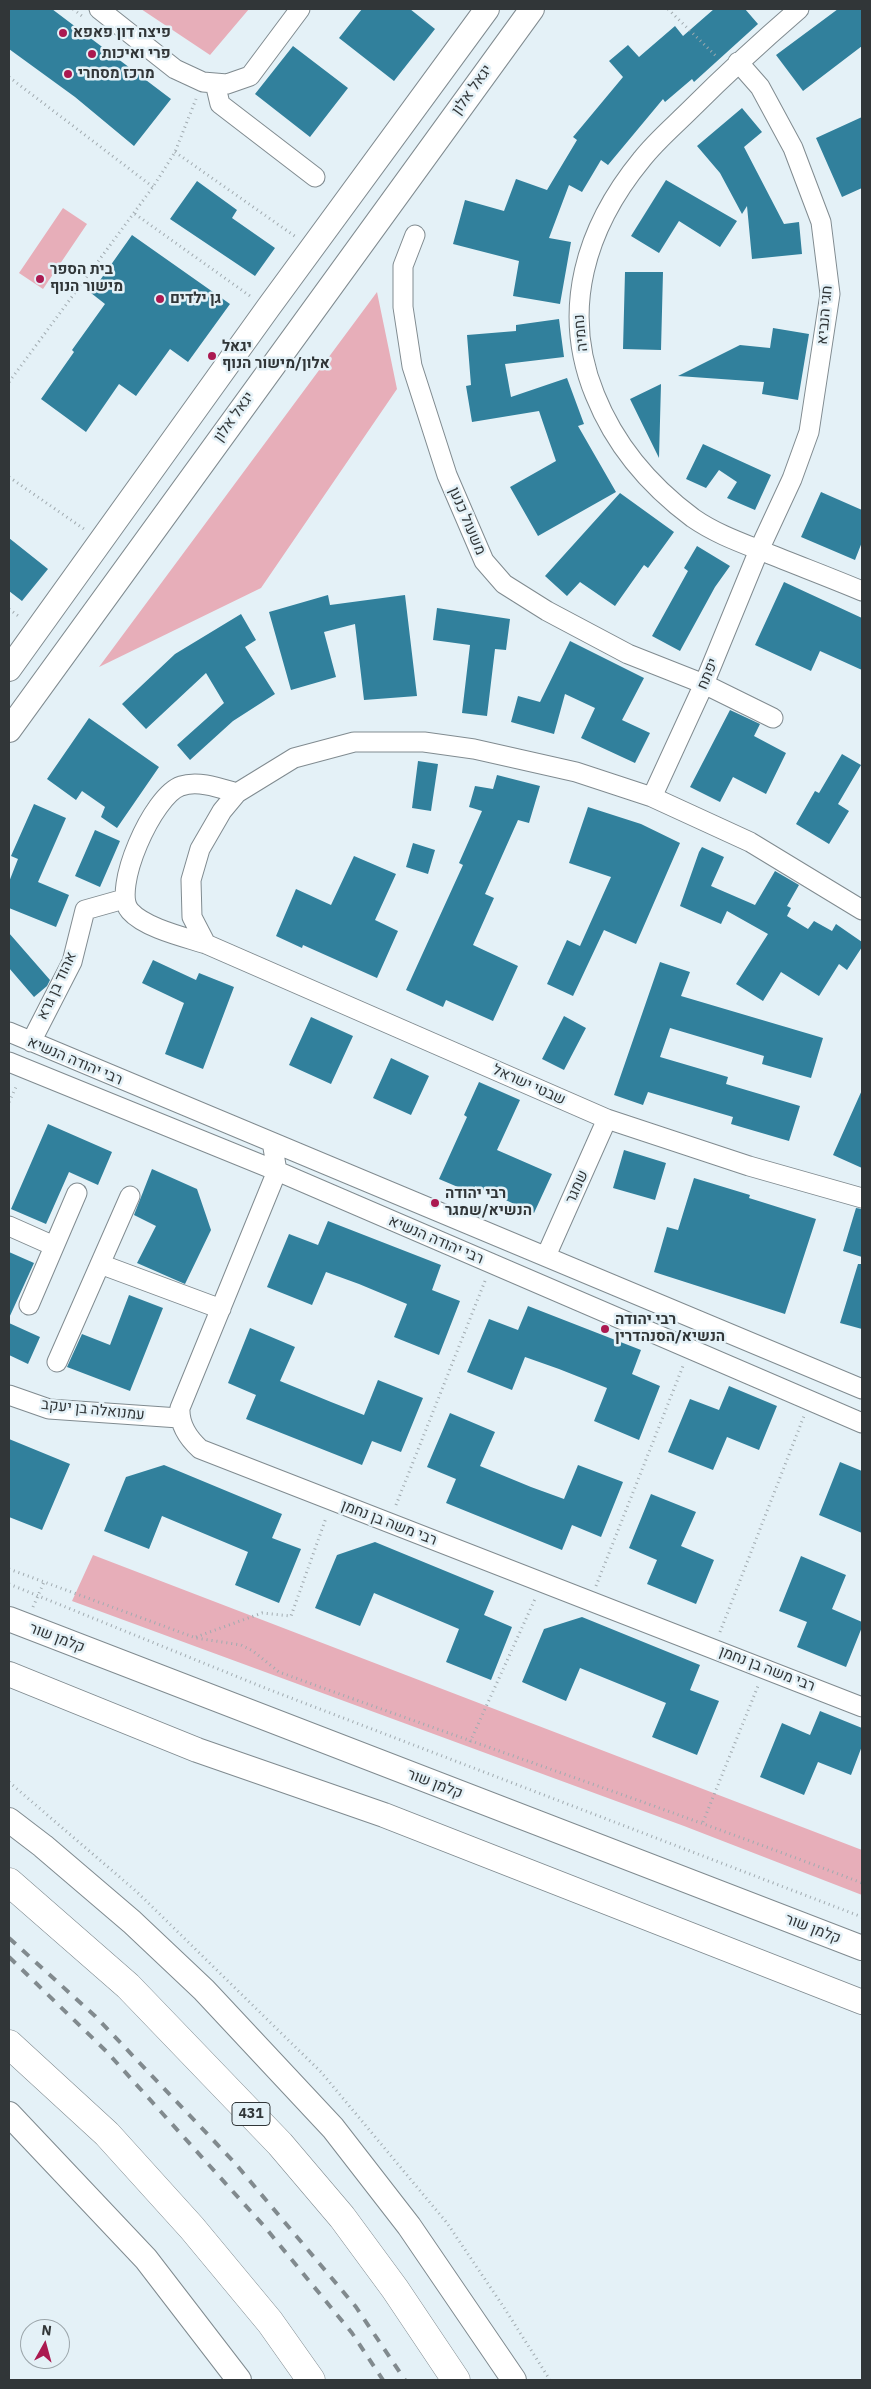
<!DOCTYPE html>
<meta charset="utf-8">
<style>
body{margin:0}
#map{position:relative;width:871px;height:2389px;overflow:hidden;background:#e4f1f7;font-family:"IBM Plex Sans",sans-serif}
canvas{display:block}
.frame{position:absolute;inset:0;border:10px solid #313638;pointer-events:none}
.north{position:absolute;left:20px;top:2319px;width:50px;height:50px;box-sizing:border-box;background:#e4f1f7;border:1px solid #9ca6ab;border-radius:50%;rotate:7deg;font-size:14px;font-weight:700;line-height:20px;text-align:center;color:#313638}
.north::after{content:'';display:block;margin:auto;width:18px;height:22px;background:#ab1950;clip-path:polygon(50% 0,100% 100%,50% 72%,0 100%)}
</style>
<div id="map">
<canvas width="871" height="2389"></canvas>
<div class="frame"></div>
<div class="north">N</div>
</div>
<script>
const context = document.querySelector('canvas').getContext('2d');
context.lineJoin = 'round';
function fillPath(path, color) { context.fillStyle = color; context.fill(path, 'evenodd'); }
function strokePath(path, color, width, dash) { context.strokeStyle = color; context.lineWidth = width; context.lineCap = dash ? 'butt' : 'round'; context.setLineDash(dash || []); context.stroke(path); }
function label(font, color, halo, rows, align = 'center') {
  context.font = font + ' "IBM Plex Sans",Heebo,sans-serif'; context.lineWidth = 5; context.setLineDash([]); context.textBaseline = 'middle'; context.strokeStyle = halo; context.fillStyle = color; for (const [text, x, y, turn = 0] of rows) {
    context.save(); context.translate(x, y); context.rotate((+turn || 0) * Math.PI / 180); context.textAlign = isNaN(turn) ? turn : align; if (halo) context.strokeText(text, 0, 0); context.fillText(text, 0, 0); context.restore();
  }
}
fillPath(new Path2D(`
 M141,9H249L210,55Z
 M63,208L87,224L43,289L19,273Z
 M377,292L397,389L261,588L99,667Z
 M93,1555L862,1850V1895L684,1826L72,1601Z`), '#e7aeb9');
fillPath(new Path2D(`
 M9,9H52L171,99L134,146L75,97L9,49Z
 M362,9H410L435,29L394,81L339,38Z
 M714,9H745L758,24L694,82L692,79L665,102L663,99L608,165L601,160L582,192L569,185L549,238L571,242L560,304L513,296L519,261L453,244L465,200L504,211L516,179L547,190L577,140L573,137L623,77L609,61L628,45L639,57L675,26L683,36Z
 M838,9H862V46L803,91L776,55Z
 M293,46L348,88L310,137L255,94Z
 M742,108L762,132L744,147L784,224L799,222L802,254L752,259L747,206L742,214L720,173L697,146Z
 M862,117V188L842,197L816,138Z
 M666,180L737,221L720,247L679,221L659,253L631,236Z
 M197,181L237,210L232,218L275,248L255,276L170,219Z
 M132,235L230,304L188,362L170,349L136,396L119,384L86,432L41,399L74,352L72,350L105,304L91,293Z
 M625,272H663L661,350L623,349Z
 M559,319L564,357L505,364L511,397L567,378L584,424L578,426L616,492L538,536L510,487L556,461L539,411L472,422L466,386L471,385L467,335L516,331V325Z
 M773,328L809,334L798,400L762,394L764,382L678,376L740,345L770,348Z
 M661,384L659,458L630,399Z
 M703,444L771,475L755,510L727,498L737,482L719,470L706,488L686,479Z
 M821,492L862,510V542L855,560L801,537Z
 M620,493L674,532L648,568L644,565L615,606L580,582L567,596L545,576Z
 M9,538L48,569L22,601L9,591Z
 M697,546L730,566L715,587L680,651L652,636L688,571L684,568Z
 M784,582L862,618V670L820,651L811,671L755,645Z
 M328,595L330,605L405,595L417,696L364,700L355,624L324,632L336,677L291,690L269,612Z
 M437,608L510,619L506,650L495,649L487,716L462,713L470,645L433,640Z
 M241,614L256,640L245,647L275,694L233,721L190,760L177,745L224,703L206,673L146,729L122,704L175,654Z
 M570,641L644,678L622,720L650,733L635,763L581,738L595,708L565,694L554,734L511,722L518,696L540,702Z
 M730,710L760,724L754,736L786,753L766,794L733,777L720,802L690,787Z
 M89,718L159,767L117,828L101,817L105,807L82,791L76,800L47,779Z
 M842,754L861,765L838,804L849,811L829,844L796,824L815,791L819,793Z
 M418,761L438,764L431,811L412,808Z
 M497,775L540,786L529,823L518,820L485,894L494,898L473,945L518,966L493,1021L446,1000L443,1007L406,990L463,865L459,863L482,811L469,807L475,786L493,789Z
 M34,804L66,818L38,882L69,895L56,927L9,908V882L18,859L11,856Z
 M588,807L641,824L680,843L636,944L604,930L573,996L547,984L567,940L580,946L611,877L569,863Z
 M95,830L120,841L100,887L75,876Z
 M413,843L435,850L428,874L406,867Z
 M702,847L724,857L711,886L755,905L775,871L799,885L787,906L791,908L787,916L808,929L814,921L832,931L836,924L862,942V947L847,970L839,964L819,996L781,972L763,1001L736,984L768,934L727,911L721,924L680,906L699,852Z
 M354,856L396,874L375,920L398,931L377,978L303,945L302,948L276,936L296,889L331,905Z
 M9,933L50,980L47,986L34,997L9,968Z
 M153,960L196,980L199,973L234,987L203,1069L165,1054L184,1003L142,983Z
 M660,962L690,972L681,996L823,1038L811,1078L762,1064L764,1056L670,1028L660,1057L728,1077L726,1084L800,1106L789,1141L731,1124L733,1117L648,1092L643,1105L614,1095Z
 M564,1016L586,1028L564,1070L542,1059Z
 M311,1017L353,1036L331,1084L289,1065Z
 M391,1058L429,1076L411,1115L373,1098Z
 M479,1082L520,1100L497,1150L552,1174L534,1213L475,1186L472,1193L439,1179L467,1117L464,1115Z
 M862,1090V1168L833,1155Z
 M48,1124L112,1152L98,1185L69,1172L46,1224L11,1209Z
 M624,1150L666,1163L655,1200L613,1188Z
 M152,1169L197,1189L211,1230L185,1284L137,1263L156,1226L134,1215Z
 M694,1178L750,1195L749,1198L816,1219L785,1314L654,1272L667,1227L678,1230Z
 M856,1208L862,1209V1257L843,1251Z
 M328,1221L441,1265L432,1290L460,1301L439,1355L394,1337L407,1304L359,1284L326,1272L312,1305L267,1287L289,1234L318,1245Z
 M9,1252L34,1263L9,1318Z
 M858,1264H862V1329L840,1323Z
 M129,1295L163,1308L130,1391L67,1367L82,1334L110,1345Z
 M528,1306L641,1350L632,1374L660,1386L639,1440L594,1421L607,1388L559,1369L525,1357L512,1390L467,1372L489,1319L518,1330Z
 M9,1323L40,1337L28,1364L9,1355Z
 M250,1328L295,1347L280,1381L331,1402L364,1415L378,1380L423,1398L401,1452L372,1441L362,1465L246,1419L256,1395L228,1383Z
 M729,1386L777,1406L759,1450L727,1437L713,1470L668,1452L690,1399L719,1410Z
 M450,1413L495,1432L480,1466L531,1487L564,1499L578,1465L623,1482L601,1537L572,1525L562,1550L446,1503L456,1479L427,1467Z
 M9,1439L70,1464L42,1530L9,1517Z
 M840,1462L862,1471V1533L819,1515Z
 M164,1465L282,1514L272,1538L301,1549L279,1603L235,1585L248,1552L162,1516L149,1549L104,1531L126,1477Z
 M651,1494L696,1512L681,1546L714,1560L696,1604L647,1584L657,1560L629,1548Z
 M375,1542L494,1591L484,1615L512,1627L491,1680L446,1662L459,1629L374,1593L360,1626L315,1608L337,1555Z
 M801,1556L846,1575L832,1609L862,1622V1627L846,1667L797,1647L807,1622L779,1611Z
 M582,1617L700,1665L690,1690L719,1701L697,1755L652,1737L666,1703L580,1668L566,1701L522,1682L544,1629Z
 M820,1711L862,1728V1746L851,1775L818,1762L804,1795L760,1777L782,1723L810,1735Z`), '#31809c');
const minor = new Path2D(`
 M99,9L175,69L203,82L227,84L250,76L300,9
 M799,9C762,41 726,74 691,109C675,125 656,141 642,159C586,227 560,310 595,395C615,445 650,486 693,518C716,534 742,543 767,553C799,566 831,578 862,591
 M215,83L220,104L315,177
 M415,235L403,266V307L412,366L447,475L484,561L504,584L547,611L628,654L704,684L773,718
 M652,797L704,684L759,550L792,479L809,432L830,294L821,222L793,148L760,87L738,62
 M862,910L750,842L652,797L576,772L474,749L424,742H354L294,758L237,793L222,811L200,849L191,880L192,917L206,944L607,1119L749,1166L862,1198
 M206,944C184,937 145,928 130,911C111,890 153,795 181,786C198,780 220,788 237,793
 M9,1032L862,1389
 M31,1042L72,962L85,910L124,899
 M9,1062L277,1171L862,1423
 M272,1142L277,1171L180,1408C179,1425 188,1438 200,1449L862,1707
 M9,1226L54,1246
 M546,1256L607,1119
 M100,1264L221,1309
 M29,1305L77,1193
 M57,1362L130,1196
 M9,1395L49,1409L179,1418`);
const major = new Path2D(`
 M9,669L268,308L487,9
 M9,730L532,9
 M9,1619L862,1948
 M9,1674L197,1750L384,1815L862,2002
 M9,1820L43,1846L132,1922L204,1990L333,2128L409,2226L514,2380
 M9,2114L146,2259L239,2380`);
const highway = new Path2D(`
 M9,1882L128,1986L280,2144L342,2217L395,2289L456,2380
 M9,2044L107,2134L192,2228L270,2322L311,2380`);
strokePath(minor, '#808b90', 21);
strokePath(major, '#808b90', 26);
strokePath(highway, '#808b90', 29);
strokePath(new Path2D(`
 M73,9L82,16
 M668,9L717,57
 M9,77L153,187
 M175,152L296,237
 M135,214L250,296
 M9,382L153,187L175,152L196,99
 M9,477L84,529
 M9,609L21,618
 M9,1102L17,1085
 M396,1505L485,1281
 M9,1569L196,1638L241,1645L253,1651L279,1672C473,1743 669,1809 862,1883
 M9,1584L265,1688L862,1917
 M596,1586L683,1366
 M33,1607L44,1582
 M720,1632L804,1416
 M196,1637L262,1613L291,1616L326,1518
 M470,1742L535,1599
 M9,1782L137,1892L321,2072L447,2223L503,2306L550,2380
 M703,1822L758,1686`), '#a1abb0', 3, [1, 4]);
strokePath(minor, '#fff', 19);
strokePath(major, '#fff', 24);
strokePath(highway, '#fff', 28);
strokePath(new Path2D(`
 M9,1938L95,2016L234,2162L356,2307L405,2380
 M9,1957L107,2052L264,2226L352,2333L383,2380`), '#818a8e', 4, [9, 9]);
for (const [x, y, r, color] of [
 [63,33,5,"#ab1950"],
 [92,54,5,"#ab1950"],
 [68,74,5,"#ab1950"],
 [40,279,5,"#ab1950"],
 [160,299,5,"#ab1950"],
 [212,356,5,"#ab1950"],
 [435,1203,5,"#ab1950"],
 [605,1329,5,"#ab1950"]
]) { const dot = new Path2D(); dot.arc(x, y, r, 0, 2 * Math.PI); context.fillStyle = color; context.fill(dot); strokePath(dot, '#e4f1f7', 2); }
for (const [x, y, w] of [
 [251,2114,38]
]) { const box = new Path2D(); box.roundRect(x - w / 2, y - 11.5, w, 23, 4); context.fillStyle = '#e4f1f7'; context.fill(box); strokePath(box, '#313638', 1); }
label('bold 14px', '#313638', null, [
 ["431",251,2114]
]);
label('bold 15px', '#313638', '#e4f1f7', [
 ["פיצה דון פאפא",73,33],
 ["פרי ואיכות",102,54],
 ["מרכז מסחרי",78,74],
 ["בית הספר",50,270],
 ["מישור הנוף",50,287],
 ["גן ילדים",170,299],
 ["יגאל",222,347],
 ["אלון/מישור הנוף",222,364],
 ["רבי יהודה",445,1194],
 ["הנשיא/שמגר",445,1211],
 ["רבי יהודה",615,1320],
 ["הנשיא/הסנהדרין",615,1337]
], 'left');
label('15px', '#313638', '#e4f1f7', [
 ["יגאל אלון",472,90,-54],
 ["חגי הנביא",825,315,-85],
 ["נחמיה",581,333,-96],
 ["יגאל אלון",234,417,-54],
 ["משעול כנען",467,521,67],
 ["יפתח",708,674,-67],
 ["אהוד בן גרא",57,986,-65],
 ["רבי יהודה הנשיא",75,1061,23],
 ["שבטי ישראל",529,1085,24],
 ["שמגר",577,1187,-66],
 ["רבי יהודה הנשיא",436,1240,23],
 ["עמנואלה בן יעקב",93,1410,6],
 ["רבי משה בן נחמן",389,1523,21],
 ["קלמן שור",57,1638,21],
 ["רבי משה בן נחמן",767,1669,21],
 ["קלמן שור",435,1784,21],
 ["קלמן שור",813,1929,21]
]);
</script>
